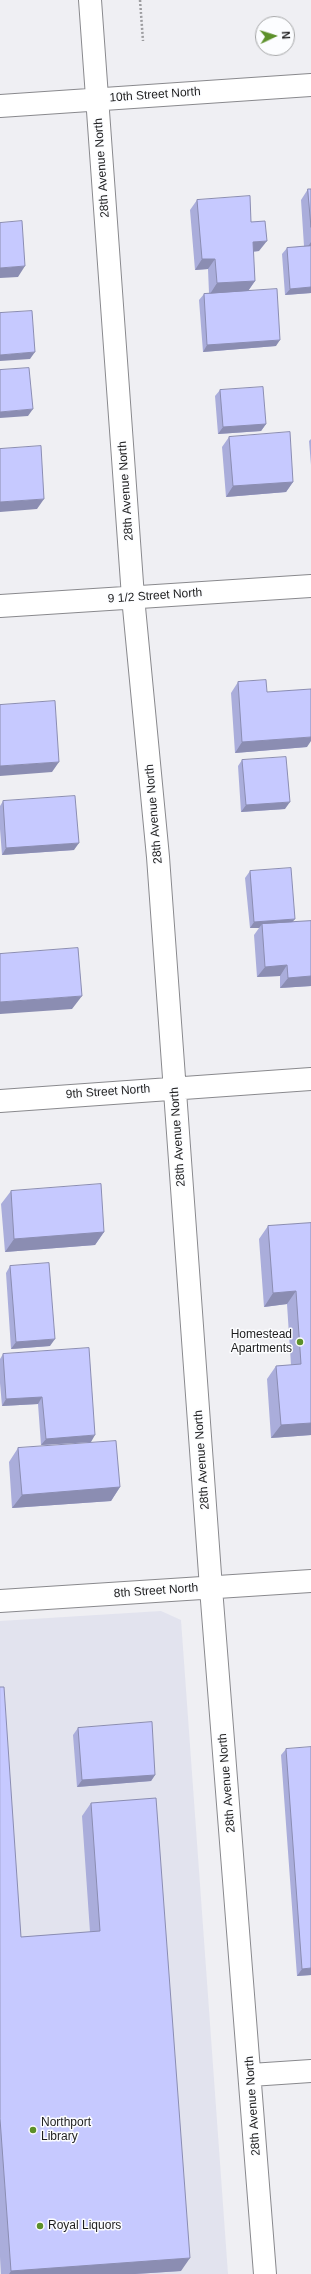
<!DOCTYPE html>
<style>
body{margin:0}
#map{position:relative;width:311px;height:2274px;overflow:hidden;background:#efeff3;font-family:Helvetica,sans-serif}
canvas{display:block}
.north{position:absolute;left:255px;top:16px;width:40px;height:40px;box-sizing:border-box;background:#fcfdff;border:1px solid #a3a4a5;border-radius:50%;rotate:86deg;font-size:11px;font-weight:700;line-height:16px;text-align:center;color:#1e1e1f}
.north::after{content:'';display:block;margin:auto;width:14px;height:18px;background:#5c902a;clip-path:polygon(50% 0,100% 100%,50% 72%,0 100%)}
</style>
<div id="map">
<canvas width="311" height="2274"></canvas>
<div class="north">N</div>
</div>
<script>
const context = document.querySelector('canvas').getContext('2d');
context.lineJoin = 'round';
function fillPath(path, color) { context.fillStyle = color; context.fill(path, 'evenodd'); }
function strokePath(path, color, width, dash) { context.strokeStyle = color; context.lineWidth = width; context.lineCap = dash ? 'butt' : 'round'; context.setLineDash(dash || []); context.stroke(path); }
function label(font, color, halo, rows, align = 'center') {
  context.font = font + ' Helvetica,sans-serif'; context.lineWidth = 3; context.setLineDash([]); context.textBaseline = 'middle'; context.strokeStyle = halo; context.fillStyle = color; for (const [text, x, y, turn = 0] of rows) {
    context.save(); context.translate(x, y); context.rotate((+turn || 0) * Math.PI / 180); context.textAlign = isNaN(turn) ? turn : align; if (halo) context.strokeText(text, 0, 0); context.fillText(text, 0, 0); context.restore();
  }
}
fillPath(new Path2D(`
 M161,1611L181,1620L228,2274H0V1621Z`), '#e2e3ee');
const street = new Path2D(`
 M90,0L133,597L158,857L211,1588L265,2274
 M0,106L311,85
 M0,606L311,586
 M0,1101L311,1079
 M0,1601L311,1581
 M251,2075L311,2071`);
strokePath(street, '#89898d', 24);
strokePath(new Path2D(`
 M140,0L143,41`), '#9d9da0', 2.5, [2, 2]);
strokePath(street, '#fff', 22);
fillPath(new Path2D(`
 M308,189H311V293L285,295L282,254L287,248L304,246L301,200Z
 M197,200L251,222L259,251L253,252L255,281L248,291L276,346L203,352L199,300L204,294L209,293L208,269L195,270L190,210Z
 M220,390L266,424L261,431L218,434L215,396Z
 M229,437L293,482L286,492L226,497L222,447Z
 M311,439V465L309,441Z
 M238,682L267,692L307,747L235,753L231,693Z
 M242,760L285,809L241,812L238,766Z
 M3,801L74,850L2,855L0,829V806Z
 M250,871L292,922L311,921V986L280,988V976L257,977L254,935L259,928H250L245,878Z
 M11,1191L104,1232L95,1245L5,1252L1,1204Z
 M311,1223V1435L271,1438L267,1379L276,1366L291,1365L287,1304L264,1307L259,1239L268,1226Z
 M10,1266L50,1346L11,1349L6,1273Z
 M3,1354L91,1442L41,1445L38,1404L2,1406L0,1383V1359Z
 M18,1448L120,1487L111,1501L12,1508L9,1462Z
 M0,1687L21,1937L90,1932L82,1816L91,1803L181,2271L135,2274H1L0,2257Z
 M78,1728L155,1775L151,1781L77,1787L73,1735Z
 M286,1749L311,1975L297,1976L281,1755Z`), '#aaaddb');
fillPath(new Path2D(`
 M267,241L259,251L245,252L253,242Z
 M311,242V251H305Z
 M202,259H215L208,269L195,270Z
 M25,266L18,277L0,278V268Z
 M255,281L248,291L210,294L217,283Z
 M311,287V293L285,295L290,289Z
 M280,340L276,346L203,352L207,345Z
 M35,352L30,359L0,361V355Z
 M33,409L28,416L0,418V412Z
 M266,424L261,431L218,434L223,427Z
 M293,482L286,492L226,497L233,486Z
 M44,499L37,509L0,512V502Z
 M311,737V741L307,747L235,753L242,742Z
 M59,762L52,772L0,776V766Z
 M290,802L285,809L241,812L246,805Z
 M79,843L74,850L2,855L6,848Z
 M295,919L290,925L262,924L259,928H250L254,922Z
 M287,965L280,976L257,977L265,967Z
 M311,976V986L280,988L288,978Z
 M82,996L72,1009L0,1014V1002Z
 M104,1232L95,1245L5,1252L14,1239Z
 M296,1291L287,1304L264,1307L273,1293Z
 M55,1339L50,1346L11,1349L16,1342Z
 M42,1397L38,1404L2,1406L6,1399Z
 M311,1423V1435L271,1438L281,1425Z
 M95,1435L91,1442L41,1445L46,1439Z
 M120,1487L111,1501L12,1508L22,1495Z
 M155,1775L151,1781L77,1787L82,1780Z
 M311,1968V1975L297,1976L302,1969Z
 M190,2258L181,2271L135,2274H9L11,2271Z`), '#8b8db2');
const building = new Path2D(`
 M308,189H311V227Z
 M250,196L251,222L265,221L267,241L253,242L255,281L217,283L215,259H202L197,200Z
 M22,221L25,266L0,268V223Z
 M311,246V287L290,289L287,248Z
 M277,289L280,340L207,345L204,294Z
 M32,311L35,352L0,355V313Z
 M29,368L33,409L0,412V370Z
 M263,387L266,424L223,427L220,390Z
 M290,432L293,482L233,486L229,437Z
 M41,446L44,499L0,502V449Z
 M266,680L267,692L311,689V737L242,742L238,682Z
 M55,701L59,762L0,766V705Z
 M286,757L290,802L246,805L242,760Z
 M75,796L79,843L6,848L3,801Z
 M291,868L295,919L254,922L250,871Z
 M311,921V976L288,978L287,965L265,967L262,924Z
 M78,948L82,996L0,1002V954Z
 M101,1184L104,1232L14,1239L11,1191Z
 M311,1223V1423L281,1425L276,1366L301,1364L296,1291L273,1293L268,1226Z
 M49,1263L55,1339L16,1342L10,1266Z
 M89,1348L95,1435L46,1439L42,1397L6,1399L3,1354Z
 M116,1441L120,1487L22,1495L18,1448Z
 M0,1687H4L21,1937L100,1931L91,1803L156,1798L190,2258L11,2271L0,2119Z
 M152,1722L155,1775L82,1780L78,1728Z
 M311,1747V1968L302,1969L286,1749Z`);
fillPath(building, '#c6c9ff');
strokePath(building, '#8b8db2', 1);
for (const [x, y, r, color] of [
 [300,1342,4,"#5c902a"],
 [33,2130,4,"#5c902a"],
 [40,2226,4,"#5c902a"]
]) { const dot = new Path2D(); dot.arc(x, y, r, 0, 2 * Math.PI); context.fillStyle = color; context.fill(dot); strokePath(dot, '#fcfdff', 1.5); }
label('12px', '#1e1e1f', '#fcfdff', [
 ["10th Street North",155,95,-4],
 ["28th Avenue North",102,168,-94],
 ["28th Avenue North",126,491,-94],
 ["9 1/2 Street North",155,596,-4],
 ["28th Avenue North",154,814,-95],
 ["9th Street North",108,1092,-4],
 ["28th Avenue North",178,1137,-94],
 ["28th Avenue North",202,1460,-94],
 ["8th Street North",156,1591,-4],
 ["28th Avenue North",227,1783,-95],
 ["28th Avenue North",253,2106,-94]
]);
label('12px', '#1e1e1f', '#fcfdff', [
 ["Homestead",292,1335,"right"],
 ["Apartments",292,1349,"right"],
 ["Northport",41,2123],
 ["Library",41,2137],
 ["Royal Liquors",48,2226]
], 'left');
</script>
